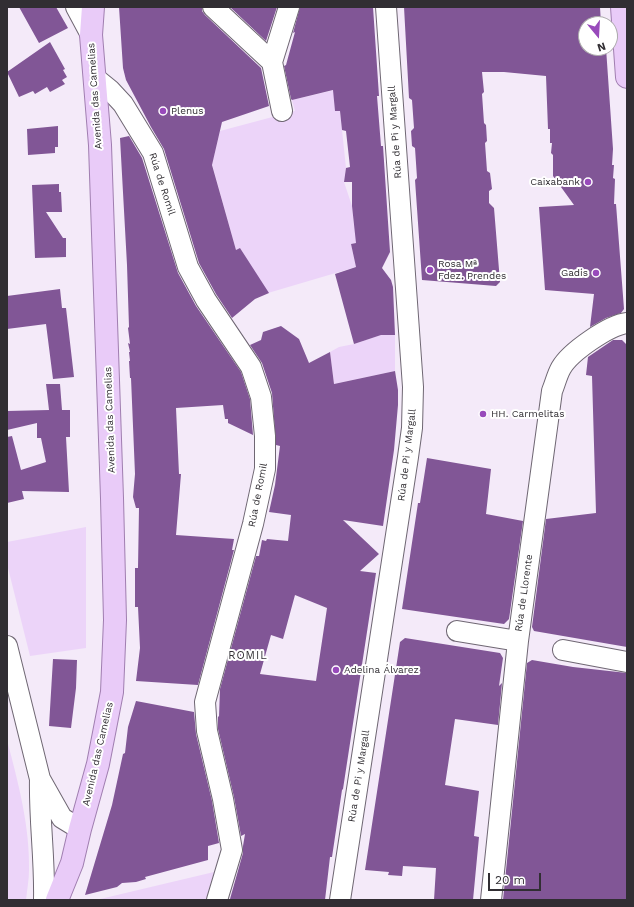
<!DOCTYPE html>
<meta charset="utf-8">
<style>
body{margin:0}
#map{position:relative;width:634px;height:907px;overflow:hidden;background:#f4eaf9;font-family:"Work Sans",sans-serif}
canvas{display:block}
.frame{position:absolute;inset:0;border:8px solid #312e33;pointer-events:none}
.north{position:absolute;left:578px;top:16px;width:40px;height:40px;box-sizing:border-box;background:#fff;border:1px solid #adabad;border-radius:50%;rotate:162deg;font-size:11px;font-weight:700;line-height:16px;text-align:center;color:#312e33}
.north::after{content:'';display:block;margin:auto;width:14px;height:18px;background:#984abb;clip-path:polygon(50% 0,100% 100%,50% 72%,0 100%)}
.scale{position:absolute;left:488px;top:873px;width:53px;height:18px;box-sizing:border-box;border:2px solid #312e33;border-top:0;padding-left:5px;font-size:12px;line-height:14px;white-space:nowrap;color:#312e33;-webkit-text-stroke:3px #fff;paint-order:stroke}
</style>
<div id="map">
<canvas width="634" height="907"></canvas>
<div class="frame"></div>
<div class="north">N</div>
<div class="scale">20 m</div>
</div>
<script>
const context = document.querySelector('canvas').getContext('2d');
context.lineJoin = 'round';
function fillPath(path, color) { context.fillStyle = color; context.fill(path, 'evenodd'); }
function strokePath(path, color, width, dash) { context.strokeStyle = color; context.lineWidth = width; context.lineCap = dash ? 'butt' : 'round'; context.setLineDash(dash || []); context.stroke(path); }
function label(font, color, halo, rows, align = 'center') {
  context.font = font + ' "Work Sans",sans-serif'; context.lineWidth = 4; context.setLineDash([]); context.textBaseline = 'middle'; context.strokeStyle = halo; context.fillStyle = color; for (const [text, x, y, turn = 0] of rows) {
    context.save(); context.translate(x, y); context.rotate((+turn || 0) * Math.PI / 180); context.textAlign = isNaN(turn) ? turn : align; if (halo) context.strokeText(text, 0, 0); context.fillText(text, 0, 0); context.restore();
  }
}
fillPath(new Path2D(`
 M334,90L335,111H340L346,168L344,182L352,206L354,225L370,224L372,240L351,244L356,267L268,293L240,248L236,250L212,164L220,131L295,111L292,100Z
 M380,335H395V371L334,384L330,352L339,347L354,344Z
 M86,527V648L30,656L7,564V542Z
 M7,740C18,782 30,826 29,870C29,880 27,890 26,900H7Z
 M214,872L206,900H96Z`), '#ecd4f9');
fillPath(new Path2D(`
 M19,7H56L68,28L39,43Z
 M119,7H202V11L205,15L261,68L269,106L222,122L212,165L236,250L240,248L269,293L255,299L232,318L216,294L199,263L164,149L151,127L126,80L123,68Z
 M230,7H277L266,41Z
 M300,7H373L379,96H377L381,146H383L390,252L382,268L391,280L393,287L395,335H381L354,344L348,322L335,274L356,267L351,244L356,243L352,206V182H344L346,168L350,167L346,131L342,130L340,111H335L333,90L292,100L291,99L284,66L286,65L295,32L293,33Z
 M404,7H600L601,24H586V48H606L613,149L612,165H614L613,178L615,179L614,204H616L624,309L621,313L606,318L590,327L594,294L545,290L539,207L574,205L553,176V155L551,153L552,143H550V129H548L546,76L504,72H482L484,92L482,94L484,123L486,125L487,141L485,143L487,171L490,173L492,189L489,191V203L494,208L500,282L496,286L422,280L415,180L417,178L415,148L412,146L411,131L414,128L412,100L409,98Z
 M50,42L65,69L63,70L67,77L62,80L65,84L50,92L47,87L35,94L33,91L19,97L7,72Z
 M58,126V147H55V153L28,155L27,129Z
 M129,136L142,158L178,273L196,306L241,372L250,399L253,435L228,423V419H225L223,405L176,408L179,474H181L176,535L234,539L232,550H234L198,685L136,681L140,648L138,607H135V568H138L139,508H136L133,497L135,474L131,378H130L129,361H130L129,352H130L128,343L130,344L128,328L129,327L127,265L120,138Z
 M59,184V192H61L62,212H46L63,238H66V257L35,258L32,185Z
 M60,289L62,308H66L74,377L53,379L46,324L7,329V296Z
 M281,326L299,339L309,363L330,352L334,384L395,371L398,390V405L394,450L383,526L343,520L379,554L360,571L376,573L343,789L342,790L332,857H330L325,900H239L230,899L243,853V846L245,834L241,836L234,797L218,729V716L219,717L220,689L256,556H259L262,540L266,541L267,539L288,541L291,515L269,512L275,485L280,446L276,445L272,393L262,363L250,345L261,340L263,332ZM295,595L327,608L316,681L260,674L271,635L283,639Z
 M613,340H622L626,344L627,647L534,631L532,627L546,519L596,513L592,376L586,375L588,357Z
 M46,384H60L62,410H70V437H66L69,492L22,491L24,499L7,503V437L12,436L21,470L46,462L41,438H37V423L7,430V411L49,410Z
 M427,458L491,469L486,514L523,521L509,619L504,624L402,609L418,503H420Z
 M405,638L500,653L503,658L499,686L502,683L498,725L455,719L445,785L479,791L474,836L479,837L473,900H434L436,868L403,866L402,876L388,875L389,872L365,870L400,642Z
 M53,659L77,660L76,688L71,728L49,726Z
 M532,660L573,667L627,673V900H503L527,663Z
 M136,701L194,712L196,734L212,801L219,843L208,846V860L145,877L146,879L136,882L122,883L117,887L85,895L112,805L123,754L125,753L128,727Z`), '#815696');
const minor = new Path2D(`
 M76,7L91,35
 M213,7L272,62
 M94,77L110,90L123,104L153,153L188,267L206,300L251,367L261,397L265,436V469L253,524L205,702L207,731L223,799L232,850L217,900
 M282,111L272,62L289,7
 M457,631L518,641
 M7,646L40,779L62,818L80,829
 M563,650L627,662
 M40,779C39,819 45,859 44,900
 M340,900L408,457L412,428L413,387L386,7
 M491,900L518,641L552,391C555,384 557,375 561,368C570,352 609,325 627,323`);
const major = new Path2D(`
 M622,7L627,77
 M57,900L72,863L80,829L98,764L112,692L115,620L112,498L100,145L91,35L93,7`);
strokePath(minor, '#6f6773', 22);
strokePath(major, '#a07eb0', 24);
strokePath(minor, '#fff', 20);
strokePath(major, '#e9cbf8', 22);
for (const [x, y, r, color] of [
 [163,111,4,"#984abb"],
 [588,182,4,"#984abb"],
 [430,270,4,"#984abb"],
 [596,273,4,"#984abb"],
 [483,414,4,"#984abb"],
 [336,670,4,"#984abb"]
]) { const dot = new Path2D(); dot.arc(x, y, r, 0, 2 * Math.PI); context.fillStyle = color; context.fill(dot); strokePath(dot, '#fff', 1.5); }
label('10px', '#312e33', '#fff', [
 ["Avenida das Camelias",95,96,-94],
 ["Rúa de Pi y Margall",395,132,-94],
 ["Rúa de Romil",162,184,72],
 ["Avenida das Camelias",110,420,-92],
 ["Rúa de Pi y Margall",407,455,-83],
 ["Rúa de Romil",258,495,-79],
 ["Rúa de Llorente",524,593,-82],
 ["Avenida das Camelias",98,754,-77],
 ["Rúa de Pi y Margall",359,776,-81]
]);
label('10px', '#312e33', '#fff', [
 ["Plenus",171,111],
 ["Caixabank",580,182,"right"],
 ["Rosa Mª",438,264],
 ["Fdez. Prendes",438,276],
 ["Gadis",588,273,"right"],
 ["HH. Carmelitas",491,414],
 ["Adelina Álvarez",344,670]
], 'left');
context.letterSpacing = '1px';
label('11px', '#312e33', '#fff', [
 ["ROMIL",248,656]
]);
context.letterSpacing = '0px';
</script>
